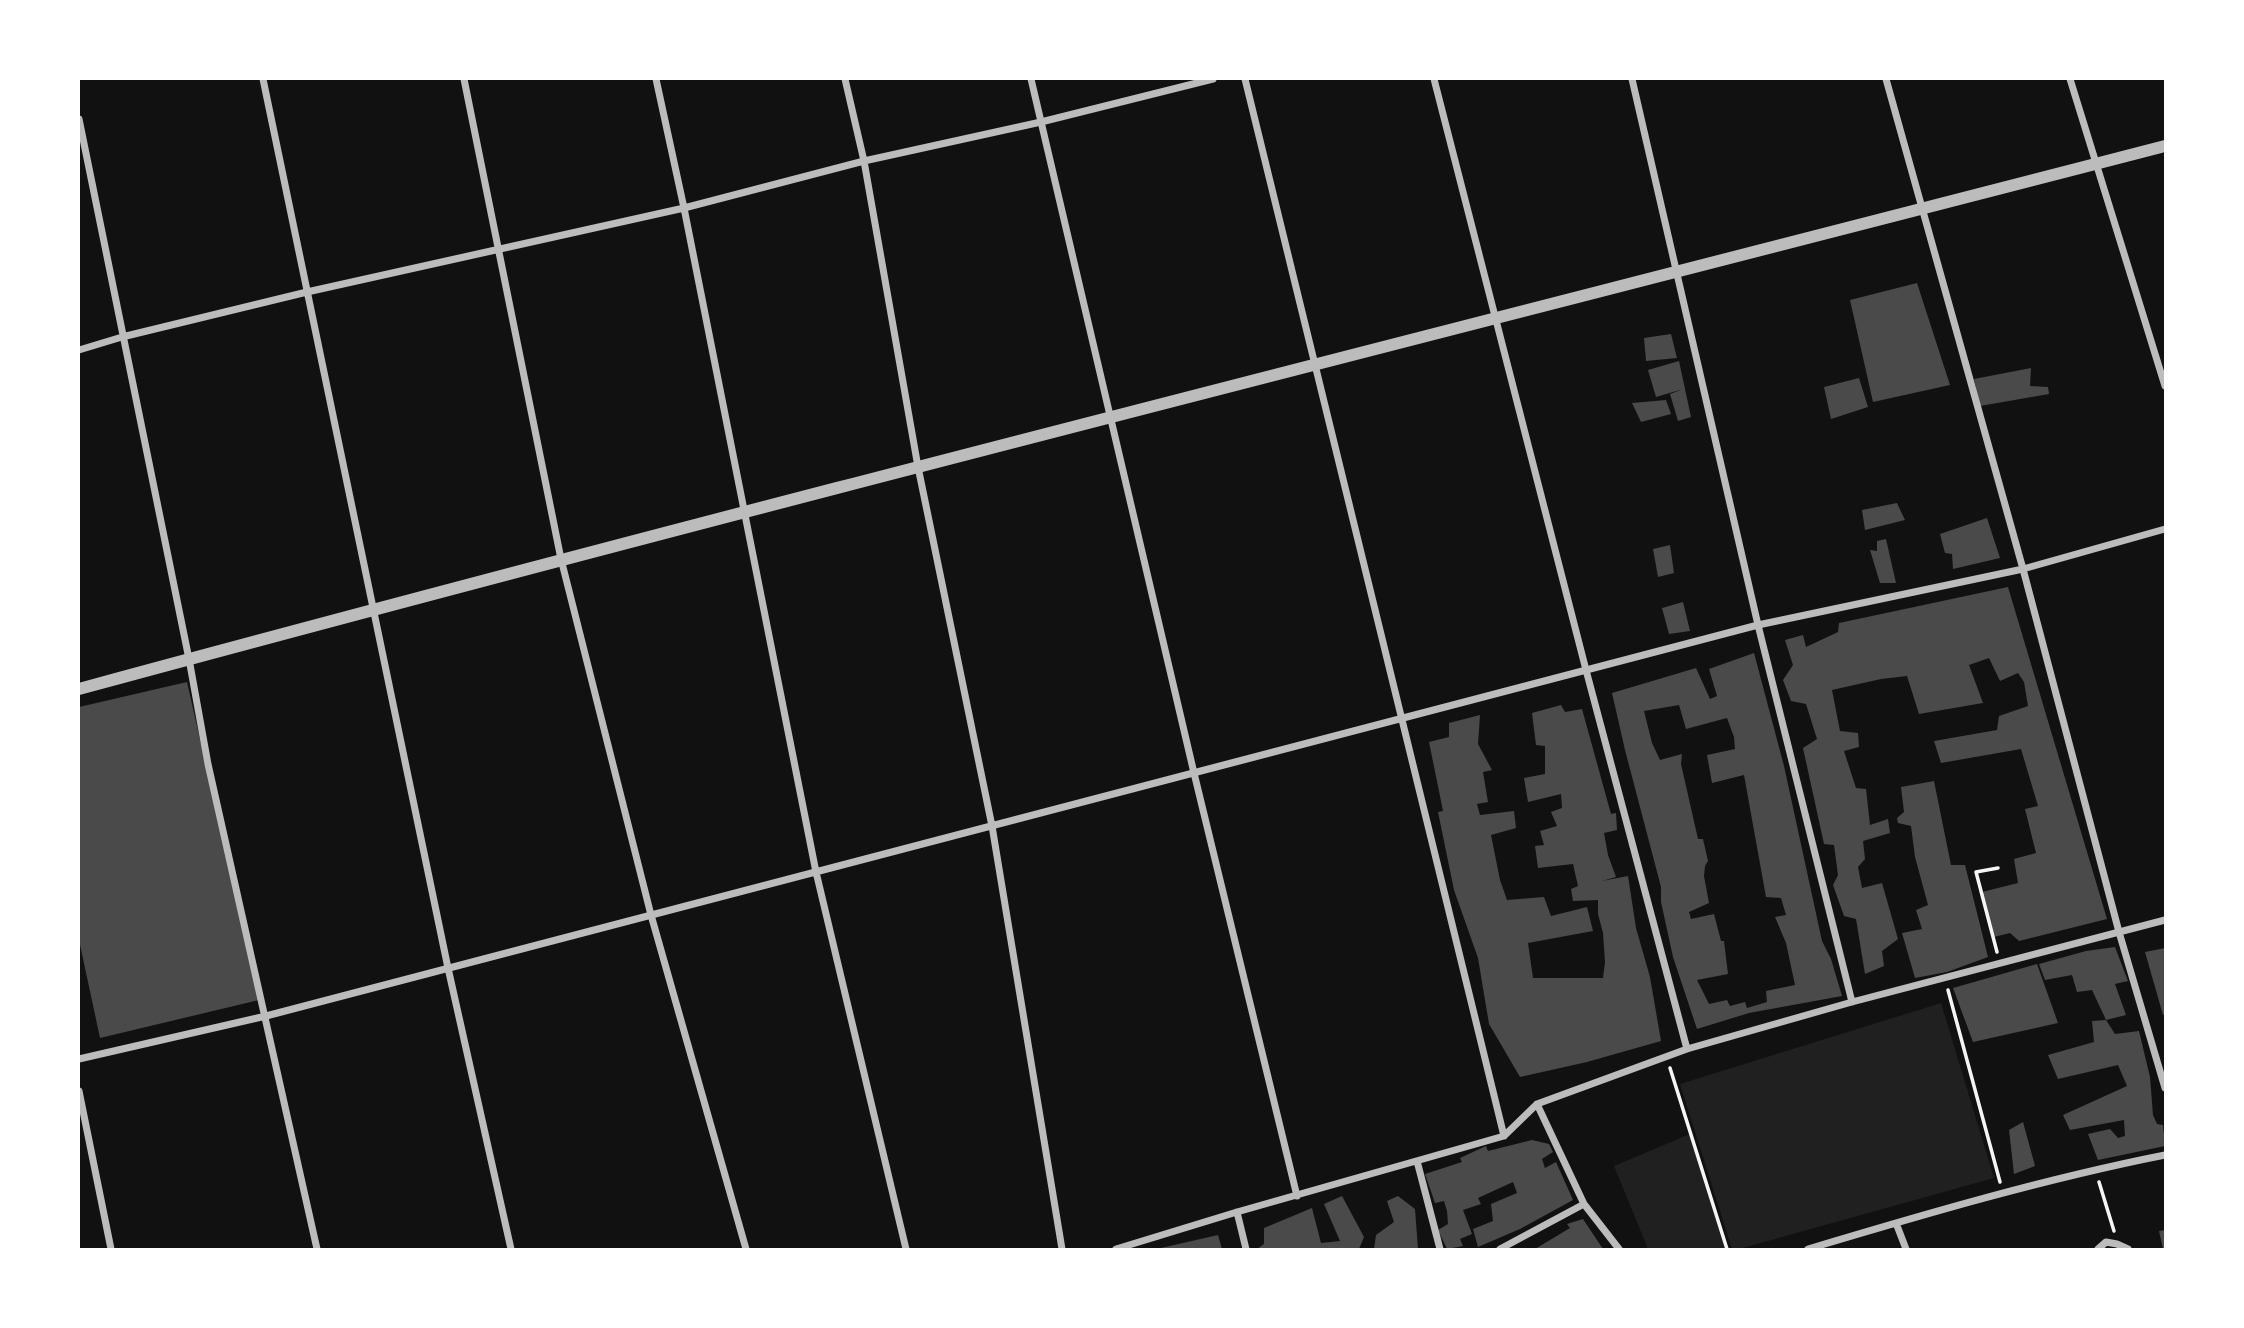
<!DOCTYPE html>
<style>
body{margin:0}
#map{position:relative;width:2244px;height:1328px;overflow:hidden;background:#111;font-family:"DM Sans",sans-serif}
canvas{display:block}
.frame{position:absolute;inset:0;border:80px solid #fff;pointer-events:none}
</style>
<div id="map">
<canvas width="2244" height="1328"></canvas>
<div class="frame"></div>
</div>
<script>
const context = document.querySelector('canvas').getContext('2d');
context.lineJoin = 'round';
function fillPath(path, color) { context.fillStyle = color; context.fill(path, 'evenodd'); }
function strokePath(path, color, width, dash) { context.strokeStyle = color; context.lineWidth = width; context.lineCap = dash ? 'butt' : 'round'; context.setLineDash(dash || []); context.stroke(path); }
fillPath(new Path2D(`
 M1941,1003L1994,1178L1739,1249H1732L1680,1084Z
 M1690,1134L1726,1249H1648L1614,1166Z`), '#202020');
fillPath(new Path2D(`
 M1917,283L1950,385L1873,402L1850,300Z
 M1671,334L1677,358L1646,361L1644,338Z
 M1679,361L1691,417L1678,421L1670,394L1683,389L1656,397L1648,370Z
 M2031,368L2030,386L2048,387L2049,394L1980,406L1974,379Z
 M1859,378L1868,407L1831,419L1824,387Z
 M1666,400L1671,414L1641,422L1632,403Z
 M1897,503L1905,520L1865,530L1862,510Z
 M1987,518L2000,558L1953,569L1952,554L1945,553L1940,534Z
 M1886,539L1896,583H1880L1870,550L1877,551V541Z
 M1670,545L1674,573L1658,577L1653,549Z
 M2008,587L2107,919L2019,941L2010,933L1994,937L1982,892L2018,883L2014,859L2036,853L2025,809L2038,806L2021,749L1941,763L1934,741L1997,730L1999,716L2028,706L2024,682L2018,673L2000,681L1989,658L1969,665L1983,703L1919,714L1907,676L1881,679L1832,690L1840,731L1858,733L1859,747L1844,751L1856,788L1866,789L1870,825L1888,819L1890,833L1863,841L1865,859L1858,867L1862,888L1882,883L1898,939L1882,951L1884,966L1865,974L1856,919L1844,916L1833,885L1838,875L1834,845L1824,844L1803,748L1817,739L1806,704L1791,701L1783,680L1793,665L1785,640L1803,635L1806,647L1838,632L1839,623Z
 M1683,602L1690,631L1669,634L1662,608Z
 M1754,653L1784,766L1822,941L1831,959L1842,996L1749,1013L1697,1029L1673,957L1661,902V887L1625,750L1612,693L1696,668L1710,699L1717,696L1709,669ZM1679,705L1686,729L1727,718L1734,737L1735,749L1707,755L1712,783L1744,775L1766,897L1781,898L1786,915L1775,917L1786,943L1795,985L1766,991L1767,1002L1747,1008L1745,1002L1730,1006L1727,1000L1709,1004L1697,980L1728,974L1724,941H1721L1714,914L1691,919L1689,912L1709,903L1704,876L1705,866L1708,861L1703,839H1698L1681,764L1682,754L1660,760L1652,743L1644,711Z
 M187,682L259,1000L100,1038L79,940V707Z
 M1561,705L1565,712L1582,709L1611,814L1616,813L1617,830L1604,833L1608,855L1616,877L1602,881L1628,876L1636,928L1650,977L1661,1041L1587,1062L1520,1077L1489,1024L1478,958L1454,890L1438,812L1443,811L1429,742L1449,737V723L1480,715L1478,744L1492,770L1483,772L1488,802L1477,804L1480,815L1514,811L1516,828L1491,835L1500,880L1507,900L1544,897L1551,916L1587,907L1593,931L1528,943L1533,978H1603L1605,962L1603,933L1598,914V900L1573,901L1571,889L1578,886L1573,864L1538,868L1535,846L1544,845L1540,831L1557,826L1551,812L1562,808L1561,794L1528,802L1524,778L1545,774V746L1536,745L1532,713Z
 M1934,781L1951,865H1965L1988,957L1947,972L1915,978L1902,933L1922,929L1916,910L1928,905L1915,857L1911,826L1898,823L1897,818L1904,812L1901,787Z
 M2115,947L2128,981L2115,984L2126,1015L2106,1020L2115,1034L2139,1031L2150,1077L2153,1115L2157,1124L2163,1125L2165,1146L2098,1160L2088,1134L2110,1129L2118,1138L2125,1136L2124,1120L2070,1130L2063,1115L2127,1086L2118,1065L2058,1079L2048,1055L2094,1042L2092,1021L2106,1020L2092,990L2077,992L2072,975L2045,980L2039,964L2086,951Z
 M2165,948V1014L2163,1015L2145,952Z
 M2037,964L2058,1023L1973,1042L1953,988Z
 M2023,1122L2035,1166L2014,1174L2009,1130Z
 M1532,1140L1549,1144L1553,1152L1542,1159L1545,1168L1556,1162L1573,1200L1520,1229L1478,1247L1473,1229L1493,1221L1491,1204L1517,1193L1513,1182L1478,1198L1481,1204L1463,1210L1472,1234L1460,1239L1463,1246L1447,1249L1438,1230L1448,1224L1447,1211L1444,1201L1435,1203L1425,1174L1462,1162L1460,1158L1486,1146L1488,1151Z
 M1342,1196L1364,1237L1359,1249H1257L1264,1244V1228L1312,1208L1321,1243L1340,1241L1324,1204Z
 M1398,1196L1415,1209L1418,1249H1374L1376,1235L1394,1222L1387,1201Z
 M1583,1219L1603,1249H1535L1570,1228L1567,1224Z
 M2165,1230V1249H2163L2159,1231Z
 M1218,1235L1222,1249H1161V1248Z`), '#4a4a4a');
strokePath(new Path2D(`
 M1997,952L1976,872L1998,868
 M1948,990L2000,1182
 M1670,1068L1727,1249
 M2099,1182L2114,1231`), '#f5f5f5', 3.5);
strokePath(new Path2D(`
 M263,79L448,968L511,1249
 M464,79L561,559L651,915L746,1249
 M656,79L684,208L816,872L906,1249
 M845,79L864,161L918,467L992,826L1062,1249
 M1031,79L1194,773L1297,1196
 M1245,79L1504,1136
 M1434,79L1586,670L1687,1049
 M1632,79L1758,625L1852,1002
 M1886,79L2023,569L2119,932L2165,1088
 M2070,79L2165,386
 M79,119L189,659L208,764L317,1249
 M79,350L122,337L307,292L684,208L864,161L1041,122L1213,79
 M79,1059L266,1016L1758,625L2023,569L2165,529
 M79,1091L111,1249
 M1537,1104L1584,1204L1619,1249
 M1417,1161L1440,1249
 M1237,1212L1246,1249
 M1896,1223L1906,1249
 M1116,1249L1237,1212L1504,1136L1537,1104L1687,1049L1852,1002L2165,920
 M1500,1249L1584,1204
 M1808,1249C1925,1214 2044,1179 2165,1155
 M2098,1249L2106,1242L2117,1244L2128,1249`), '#bcbcbc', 7);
strokePath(new Path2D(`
 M79,689C772,501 1469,326 2165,146`), '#bcbcbc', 12);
</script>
